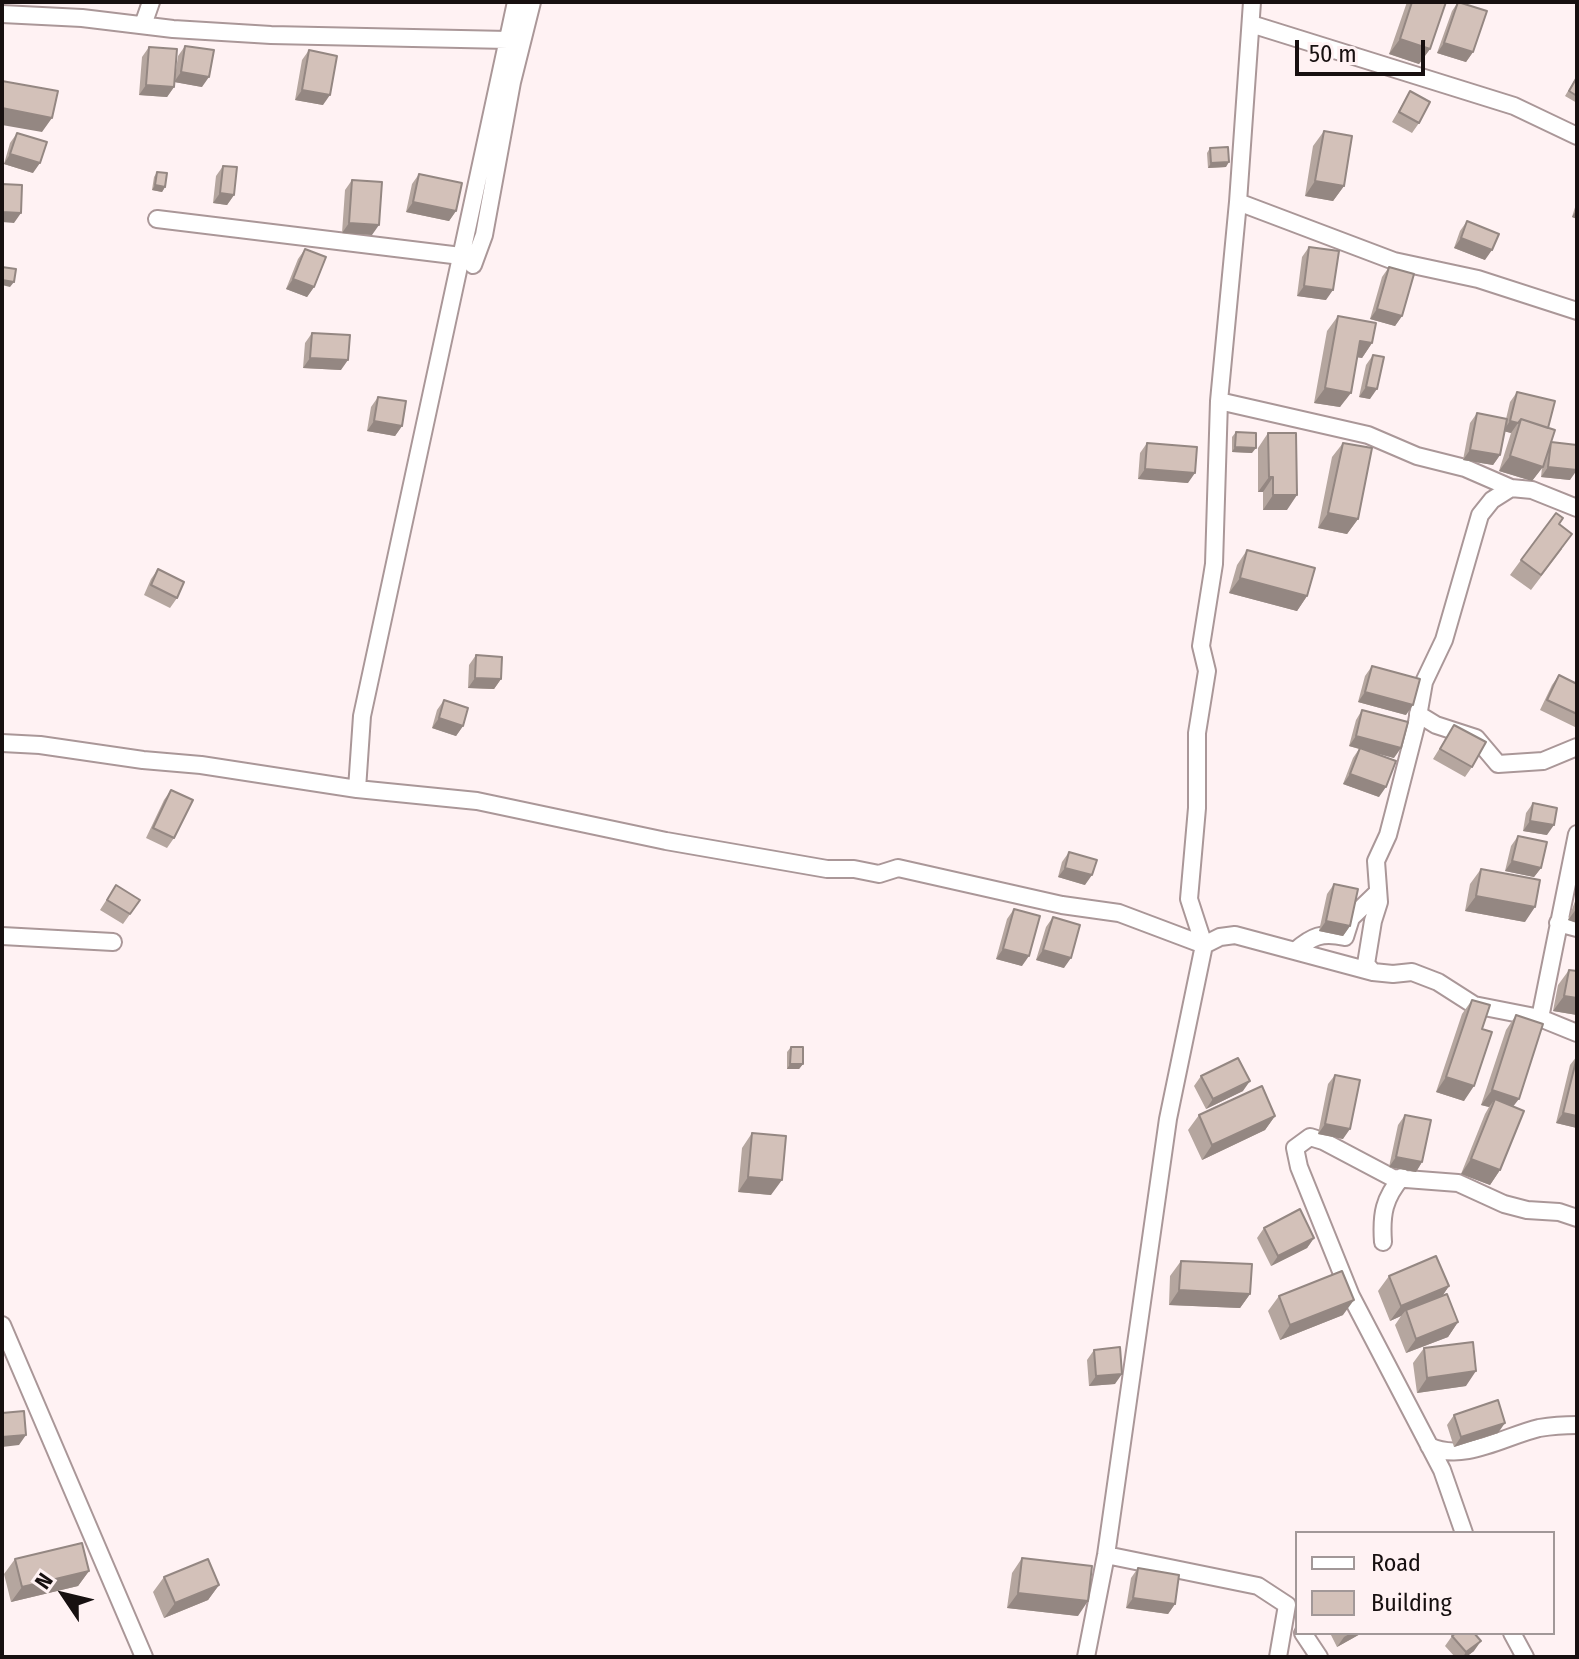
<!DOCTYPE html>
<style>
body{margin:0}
#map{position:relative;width:1579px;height:1659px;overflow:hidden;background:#fff2f3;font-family:"Fira Sans Condensed",sans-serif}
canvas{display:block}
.frame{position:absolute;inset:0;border:4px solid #171010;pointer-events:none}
.legend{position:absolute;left:1295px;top:1531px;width:260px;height:104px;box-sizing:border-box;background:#fff2f3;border:2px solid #a29898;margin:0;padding:10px 14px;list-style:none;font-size:24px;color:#171010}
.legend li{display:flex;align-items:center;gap:16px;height:40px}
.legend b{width:40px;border:2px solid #a29898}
.north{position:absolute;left:24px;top:1555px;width:80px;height:80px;-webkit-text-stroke:6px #fff2f3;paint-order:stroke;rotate:305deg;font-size:22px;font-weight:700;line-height:32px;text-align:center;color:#171010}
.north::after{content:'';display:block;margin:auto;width:28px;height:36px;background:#171010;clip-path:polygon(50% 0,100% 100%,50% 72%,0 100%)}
.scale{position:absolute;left:1295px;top:40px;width:130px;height:36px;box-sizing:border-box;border:4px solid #171010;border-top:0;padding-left:10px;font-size:24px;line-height:28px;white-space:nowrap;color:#171010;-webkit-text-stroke:6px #fff2f3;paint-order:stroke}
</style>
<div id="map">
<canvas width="1579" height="1659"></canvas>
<div class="frame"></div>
<ul class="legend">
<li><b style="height:10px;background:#fff"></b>Road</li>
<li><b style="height:22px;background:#d3c1b9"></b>Building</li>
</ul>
<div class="north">N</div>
<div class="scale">50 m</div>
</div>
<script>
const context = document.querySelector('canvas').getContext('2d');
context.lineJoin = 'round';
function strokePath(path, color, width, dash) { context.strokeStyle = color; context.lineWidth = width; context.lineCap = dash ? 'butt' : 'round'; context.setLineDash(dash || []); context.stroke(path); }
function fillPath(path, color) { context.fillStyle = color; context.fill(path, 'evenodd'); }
const minor = new Path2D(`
 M2,14L82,18L173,29L271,35L508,40
 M1251,24L1514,106L1577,136
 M143,25L151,2
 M1238,202L1394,261L1478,279L1577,311
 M157,219L461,256
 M473,265L484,235L512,82L532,2
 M1219,401L1368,435L1417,456L1465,468L1511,488L1532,490L1577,508
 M1418,714L1436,725L1476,738L1498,764L1543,761L1577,747
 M2,743L40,745L143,760L201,765L357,789L477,801L666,841L827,869H854L879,874L898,868L1062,905L1119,913L1204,945L1220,937L1235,935L1373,972L1393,974L1412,972L1438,982L1474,1005L1540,1018L1577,1033
 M357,789L362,716L516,2
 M1558,923L1577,928
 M2,936L113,942
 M1295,951C1312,936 1322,932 1345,937L1351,918L1378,892
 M1373,972L1366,964L1373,921L1379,902L1376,861L1388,835L1394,812L1417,722L1424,682L1444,640L1480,515L1492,500L1511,488
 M1540,1018L1577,834
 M1383,1242C1381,1214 1384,1198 1402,1177
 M2,1325L144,1657
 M1429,1446C1463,1463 1505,1436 1539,1428C1551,1426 1565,1425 1577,1425
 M1464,1533L1442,1470L1351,1296L1299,1167L1295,1148L1310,1137L1323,1141L1393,1178L1458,1183L1504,1204L1527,1210L1559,1212L1577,1218
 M1106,1555L1258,1586L1287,1605L1278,1657
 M1303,1633L1319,1657
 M1512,1633L1525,1657
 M1086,1657L1106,1555L1168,1119L1204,945L1189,899L1197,808V733L1207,671L1201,646L1214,564L1219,401L1238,202L1252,2`);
strokePath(minor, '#aa9798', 20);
strokePath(minor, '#fff', 16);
fillPath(new Path2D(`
 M1407,2H1446L1430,49L1419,64L1389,54Z
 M1458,2L1473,52L1466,62L1437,53L1452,11Z
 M185,46L202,87L175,82L174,87L167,97L139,95L142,57L149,47L176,70L178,56Z
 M309,50L323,105L295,100L302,60Z
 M1577,76V103L1565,96Z
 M1410,91L1419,123L1412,133L1392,122Z
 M1324,131L1344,186L1333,201L1305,196L1313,146Z
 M17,133L33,173L4,164L10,143Z
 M1210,148L1226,167L1208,168L1207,153Z
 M223,166L234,195L227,205L213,203L216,176Z
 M157,172L165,187L162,192L152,190L154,177Z
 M419,174L456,211L449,221L406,212L412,184Z
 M352,180L372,235L342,233L345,190Z
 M1577,201V219L1572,217Z
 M1467,221L1485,260L1454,248L1460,231Z
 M1309,247L1326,300L1297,296L1302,257Z
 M305,249L314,287L307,297L286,289L298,259Z
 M1389,267L1402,316L1395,326L1370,319L1382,277Z
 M1338,316L1372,343L1362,358L1357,357L1340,407L1314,403L1327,331Z
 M312,333L341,370L303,368L305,343Z
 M1373,355L1370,399L1359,397L1366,365Z
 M1517,392L1548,428L1550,444L1570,480L1541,477L1542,467L1532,481L1499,471L1511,433L1504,431L1500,455L1493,465L1463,460L1470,423L1477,413L1506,419L1510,402Z
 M378,397L402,426L395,436L367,431L371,407Z
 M1236,432L1252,453L1232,452V437Z
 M1268,433L1287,510H1263V492H1258V448Z
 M1147,443L1188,483L1138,479L1140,453Z
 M1343,443L1358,519L1347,534L1318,528L1332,457Z
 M1559,524L1562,549L1531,590L1510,575L1521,560Z
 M1247,550L1307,596L1297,611L1229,593L1237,565Z
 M158,569L177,598L170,608L144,595L151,579Z
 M476,655L501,679L494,689L468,688L469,665Z
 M1372,666L1406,715L1358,702L1365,676Z
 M1559,675L1577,684V728L1540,710L1552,685Z
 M444,700L463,726L456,736L432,728L437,710Z
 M1362,710L1394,758L1368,751L1379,797L1343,784L1353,758L1359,749L1349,746L1356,720Z
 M1454,725L1472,767L1465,777L1433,759Z
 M171,790L174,838L167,848L146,838L164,800Z
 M1533,803L1547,835L1523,831L1526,813Z
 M1518,836L1541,868L1534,877L1505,871L1511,846Z
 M1069,852L1085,885L1058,877L1062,862Z
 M1481,869L1525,922L1465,911L1470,884Z
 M1334,884L1350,926L1343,936L1319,931L1327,894Z
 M116,885L140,900L123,924L100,910Z
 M1577,896V923L1568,920Z
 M1014,909L1022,966L996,959L1007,919Z
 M1053,917L1064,968L1036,960L1046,927Z
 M1569,970L1577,1015L1553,1011L1558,985Z
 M1472,1000L1482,1029L1464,1101L1436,1092L1462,1014Z
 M1516,1015L1513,1106L1500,1170L1490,1185L1461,1174L1485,1114L1489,1107L1481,1105L1506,1030Z
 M791,1047L803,1064L799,1069H787V1052Z
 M1577,1056V1128L1556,1123L1570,1065Z
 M1335,1075L1343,1139L1318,1134L1328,1084Z
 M1201,1076L1243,1091L1206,1109L1194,1086Z
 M1199,1115L1275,1116L1265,1130L1202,1160L1188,1130Z
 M1405,1115L1422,1162L1416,1172L1389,1167L1398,1125Z
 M752,1133L771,1195L738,1192L742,1148Z
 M1264,1228L1314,1238L1307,1248L1271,1266L1257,1238Z
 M1181,1261L1250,1294L1240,1308L1169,1305L1170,1276Z
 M1389,1276L1449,1286L1442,1296L1458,1322L1448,1337L1406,1353L1395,1325L1401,1316L1390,1321L1378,1291Z
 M1279,1296L1343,1315L1280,1340L1268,1311Z
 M1424,1348L1466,1386L1417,1393L1413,1363Z
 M1094,1350L1115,1384L1089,1386L1087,1360Z
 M1454,1415L1498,1433L1454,1447L1447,1425Z
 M1022,1558L1078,1616L1007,1608L1012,1573Z
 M15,1559L89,1571L78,1586L11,1602L4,1574Z
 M1138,1568L1175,1604L1168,1614L1126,1608L1131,1578Z
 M164,1577L219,1585L208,1600L164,1618L153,1592Z
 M1330,1633H1362L1337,1647Z
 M1452,1636L1474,1651L1466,1657H1455L1445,1646Z`), '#b5a69f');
fillPath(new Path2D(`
 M1400,39L1430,49L1419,64L1389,54Z
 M1444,43L1473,52L1466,62L1437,53Z
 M181,72L209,77L202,87L174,82Z
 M146,85L174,87L167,97L139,95Z
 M302,90L330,95L323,105L295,100Z
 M2,108L52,118L42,132L2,125Z
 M10,154L40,163L33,173L4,164Z
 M1229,162L1226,167L1208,168L1211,163Z
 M1315,181L1344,186L1333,201L1305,196Z
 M155,185L165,187L162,192L152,190Z
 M220,193L234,195L227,205L213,203Z
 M413,202L456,211L449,221L406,212Z
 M1577,209V219L1572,217Z
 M2,212L21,213L14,223L2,222Z
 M349,223L379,225L372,235L342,233Z
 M1461,238L1492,250L1485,260L1454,248Z
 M293,279L314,287L307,297L286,289Z
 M2,280L14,282L10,287L2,285Z
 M1304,286L1333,290L1326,300L1297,296Z
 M1377,309L1402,316L1395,326L1370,319Z
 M1360,341L1372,343L1362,358L1350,356Z
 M310,358L348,360L341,370L303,368Z
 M1366,387L1377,389L1370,399L1359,397Z
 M1325,388L1351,393L1340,407L1314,403Z
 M374,421L402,426L395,436L367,431Z
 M1510,421L1518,423L1511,433L1503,431Z
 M1235,447L1256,448L1252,453L1232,452Z
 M1470,450L1500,455L1493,465L1463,460Z
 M1510,456L1543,467L1532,481L1499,471Z
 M1548,467L1577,470L1570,480L1541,477Z
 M1145,469L1195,473L1188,483L1138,479Z
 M1269,477H1273L1263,492H1258Z
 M1273,495H1297L1287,510H1263Z
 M1328,513L1358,519L1347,534L1318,528Z
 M1240,578L1307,596L1297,611L1229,593Z
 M475,678L501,679L494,689L468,688Z
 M1365,692L1413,705L1406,715L1358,702Z
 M439,718L463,726L456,736L432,728Z
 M1356,736L1401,748L1394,758L1349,746Z
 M1350,774L1386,787L1379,797L1343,784Z
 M1530,821L1554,825L1547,835L1523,831Z
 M1512,861L1541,868L1534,877L1505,871Z
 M1065,868L1092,875L1085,885L1058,877Z
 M1476,896L1535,907L1525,922L1465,911Z
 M1577,908V923L1568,920Z
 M1326,921L1350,926L1343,936L1319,931Z
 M1003,949L1029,956L1022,966L996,959Z
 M1043,950L1071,958L1064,968L1036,960Z
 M1564,996L1577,998V1015L1553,1011Z
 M790,1064H803L799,1069H787Z
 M1446,1077L1474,1086L1464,1101L1436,1092Z
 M1250,1081L1243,1091L1206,1109L1213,1099Z
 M1492,1090L1519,1099L1508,1113L1495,1099L1489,1107L1481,1105Z
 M1563,1113L1577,1116V1128L1556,1123Z
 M1275,1116L1265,1130L1202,1160L1212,1145Z
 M1325,1124L1350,1129L1343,1139L1318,1134Z
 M1396,1157L1422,1162L1416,1172L1389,1167Z
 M1471,1159L1500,1170L1490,1185L1461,1174Z
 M748,1177L782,1180L771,1195L738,1192Z
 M1314,1238L1307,1248L1271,1266L1278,1256Z
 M1449,1286L1439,1301L1406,1310L1401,1316L1390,1321L1401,1306Z
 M1179,1290L1250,1294L1240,1308L1169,1305Z
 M1354,1300L1343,1315L1280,1340L1290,1325Z
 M1458,1322L1448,1337L1406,1353L1416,1339Z
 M1476,1371L1466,1386L1417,1393L1427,1378Z
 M1122,1374L1115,1384L1089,1386L1096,1376Z
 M1505,1423L1498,1433L1454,1447L1461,1437Z
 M26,1435L19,1445L2,1447V1437Z
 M89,1571L78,1586L11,1602L22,1587Z
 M219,1585L208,1600L164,1618L175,1603Z
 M1018,1593L1088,1601L1078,1616L1007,1608Z
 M1133,1598L1175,1604L1168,1614L1126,1608Z
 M1351,1633H1362L1337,1647L1344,1637Z
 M1481,1641L1474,1651L1466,1657H1463L1466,1652Z`), '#948782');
const building = new Path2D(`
 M1412,2H1446L1430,49L1400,39Z
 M1458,2L1487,11L1473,52L1444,43Z
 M185,46L214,50L209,77L181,72Z
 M149,47L177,49L174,87L146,85Z
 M309,50L337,56L330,95L302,90Z
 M1577,77V96L1569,91Z
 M2,81L58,91L52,118L2,108Z
 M1410,91L1430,102L1419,123L1399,112Z
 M1324,131L1352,136L1344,186L1315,181Z
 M17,133L47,142L40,163L10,154Z
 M1228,147L1229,162L1211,163L1210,148Z
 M223,166L237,167L234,195L220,193Z
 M157,172L167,173L165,187L155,185Z
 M419,174L462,183L456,211L413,202Z
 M352,180L382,182L379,225L349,223Z
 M2,184L22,185L21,213L2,212Z
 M1467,221L1499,234L1492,250L1461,238Z
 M1309,247L1339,251L1333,290L1304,286Z
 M305,249L326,257L314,287L293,279Z
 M2,267L16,269L14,282L2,280Z
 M1389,267L1414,274L1402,316L1377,309Z
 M1338,316L1376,323L1372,343L1360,341L1351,393L1325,388Z
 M312,333L350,335L348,360L310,358Z
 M1373,355L1384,357L1377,389L1366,387Z
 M1517,392L1555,401L1548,428L1521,419L1518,423L1510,421Z
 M378,397L406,401L402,426L374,421Z
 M1477,413L1507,419L1500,455L1470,450Z
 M1521,419L1555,430L1543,467L1510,456Z
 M1236,432L1256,433V448L1235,447Z
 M1268,433H1296L1297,495H1273V477H1269Z
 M1551,442L1577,445V470L1548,467Z
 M1147,443L1197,447L1195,473L1145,469Z
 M1343,443L1372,448L1358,519L1328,513Z
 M1556,513L1563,518L1559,524L1572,534L1541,575L1521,560Z
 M1247,550L1315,568L1307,596L1240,578Z
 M158,569L184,582L177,598L151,585Z
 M476,655L502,657L501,679L475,678Z
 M1372,666L1420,679L1413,705L1365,692Z
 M1559,675L1577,684V714L1547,700Z
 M444,700L468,708L463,726L439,718Z
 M1362,710L1408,722L1401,748L1356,736Z
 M1454,725L1486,742L1472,767L1440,749Z
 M1360,748L1396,761L1386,787L1350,774Z
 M171,790L193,800L174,838L153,828Z
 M1533,803L1557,808L1554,825L1530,821Z
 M1518,836L1547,842L1541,868L1512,861Z
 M1069,852L1097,860L1092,875L1065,868Z
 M1481,869L1540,880L1535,907L1476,896Z
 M1334,884L1358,889L1350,926L1326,921Z
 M116,885L140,900L130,914L107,900Z
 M1014,909L1040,916L1029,956L1003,949Z
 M1053,917L1080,925L1071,958L1043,950Z
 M1569,970L1577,971V998L1564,996Z
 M1472,1000L1490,1005L1482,1029L1492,1032L1474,1086L1446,1077Z
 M1516,1015L1543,1024L1519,1099L1492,1090Z
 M791,1047H803V1064H790Z
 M1577,1057V1116L1563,1113Z
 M1238,1058L1250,1081L1213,1099L1201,1076Z
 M1335,1075L1360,1080L1350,1129L1325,1124Z
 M1262,1086L1275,1116L1212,1145L1199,1115Z
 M1495,1099L1524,1111L1500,1170L1471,1159Z
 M1405,1115L1431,1120L1422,1162L1396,1157Z
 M752,1133L786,1136L782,1180L748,1177Z
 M1300,1209L1314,1238L1278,1256L1264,1228Z
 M1436,1256L1449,1286L1401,1306L1389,1276Z
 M1181,1261L1252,1264L1250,1294L1179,1290Z
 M1342,1271L1354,1300L1290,1325L1279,1296Z
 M1447,1294L1458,1322L1416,1339L1406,1310Z
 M1473,1342L1476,1371L1427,1378L1424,1348Z
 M1120,1347L1122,1374L1096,1376L1094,1350Z
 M1498,1400L1505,1423L1461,1437L1454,1415Z
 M24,1411L26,1435L2,1437V1413Z
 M82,1543L89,1571L22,1587L15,1559Z
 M1022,1558L1092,1566L1088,1601L1018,1593Z
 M208,1559L219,1585L175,1603L164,1577Z
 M1138,1568L1179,1575L1175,1604L1133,1598Z
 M1456,1633H1474L1481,1641L1466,1652L1452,1636Z`);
fillPath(building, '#d3c1b9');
strokePath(building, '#948782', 2);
</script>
